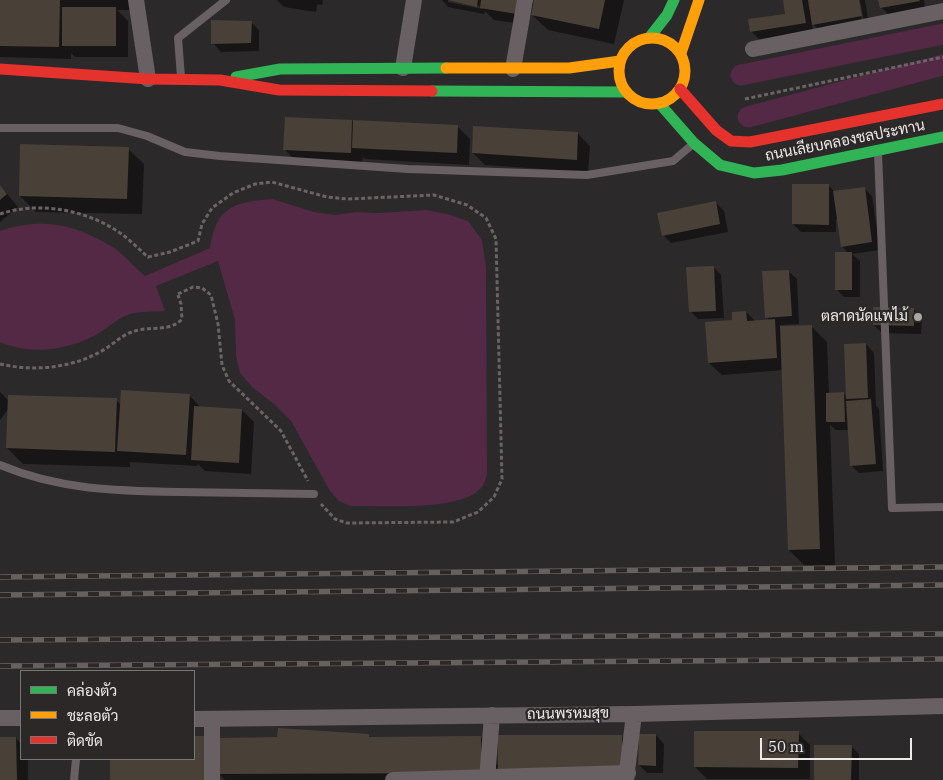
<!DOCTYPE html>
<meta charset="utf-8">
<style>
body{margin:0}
#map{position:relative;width:943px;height:780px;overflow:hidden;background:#2b2929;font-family:"IBM Plex Serif",Sarabun,serif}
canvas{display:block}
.legend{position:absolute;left:20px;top:670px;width:175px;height:90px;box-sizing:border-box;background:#2c2828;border:1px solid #797676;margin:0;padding:6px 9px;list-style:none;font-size:15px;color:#edebea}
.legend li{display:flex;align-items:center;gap:10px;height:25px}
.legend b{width:25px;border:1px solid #797676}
.scale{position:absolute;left:760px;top:738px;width:152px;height:22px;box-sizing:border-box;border:2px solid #edebea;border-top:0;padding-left:6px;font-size:15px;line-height:18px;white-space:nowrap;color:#edebea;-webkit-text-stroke:4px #2c2828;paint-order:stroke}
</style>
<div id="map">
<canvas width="943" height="780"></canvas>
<ul class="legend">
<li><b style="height:6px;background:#30b455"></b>คล่องตัว</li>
<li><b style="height:6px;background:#ff9f0a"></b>ชะลอตัว</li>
<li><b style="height:6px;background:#e5322d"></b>ติดขัด</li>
</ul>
<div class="scale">50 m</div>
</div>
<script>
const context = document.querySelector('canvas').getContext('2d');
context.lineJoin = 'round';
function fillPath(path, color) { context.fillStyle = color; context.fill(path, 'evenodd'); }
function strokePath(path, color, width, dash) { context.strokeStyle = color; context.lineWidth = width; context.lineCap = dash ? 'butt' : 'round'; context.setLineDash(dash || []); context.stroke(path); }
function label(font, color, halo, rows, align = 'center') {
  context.font = font + ' "IBM Plex Serif",Sarabun,serif'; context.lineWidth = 4.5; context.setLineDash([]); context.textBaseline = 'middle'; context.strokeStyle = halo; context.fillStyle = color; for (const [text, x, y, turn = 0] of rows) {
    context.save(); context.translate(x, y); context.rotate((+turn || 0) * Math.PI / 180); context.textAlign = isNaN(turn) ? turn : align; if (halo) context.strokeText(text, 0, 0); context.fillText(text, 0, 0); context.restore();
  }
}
fillPath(new Path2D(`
 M272,199L314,212L335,215L356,212L378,213L426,210L447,214L468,221L482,240L486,267L487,475C485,480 484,486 480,489C458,512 382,505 350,506L339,501L330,491L291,421L274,404L252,387L240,373L236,356L235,320L218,261L156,286L165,311C154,312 140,311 130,314C117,318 106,330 94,336C63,351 31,355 0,342V231C37,219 66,222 100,240C106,243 112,246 117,250C127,258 135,268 145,276L210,248C216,207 233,202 272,199Z`), '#532945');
fillPath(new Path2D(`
 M0,0H136L135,10H117L128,21V57H75L71,53V59L0,57Z
 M277,0H323L322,5L317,4L316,12L284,7Z
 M442,0H448V2L482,9L483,7L450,0H533L532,3H534L535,0H624L614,44L548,30L530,13L528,25L494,20L485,11L484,14L448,7Z
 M785,0H858L862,22H864L860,0H865L869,24L822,33L812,23L813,31L759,39L751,31L787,15Z
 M880,0H924L925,9L889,15L881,7Z
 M251,22L259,30V51L221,52L213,43Z
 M286,118L458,127L470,139L469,165L365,159L363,157L362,164L296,161L284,149Z
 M578,134L590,146L588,172L485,165L473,153Z
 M128,149L144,164L142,214L36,212L20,196Z
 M0,185L18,207L0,222Z
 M829,186L835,192L864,188L872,196L880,250L852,254L860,261V297H844L836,289L848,253L842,246L838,219H836V232H801L793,224Z
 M716,203L724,211L728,232L671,243L663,235Z
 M713,267L721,275L724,318L698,319L690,311Z
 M788,271L797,279L799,324L779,325L781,328L811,326L827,342L829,394H844L847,397L866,344L874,353L876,406L879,409L883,471L859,473L851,465L849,430H836L830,425L835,565L805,566L789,550L783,370L722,375L709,363L733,321L746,312L756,322L770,321L766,317Z
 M913,309L922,317L921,334L882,333L874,325Z
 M0,392L9,401L116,400L121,405L189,395L201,408L242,410L254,422L251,474L205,471L198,464L197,466L130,462V467L23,464L7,448L9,408L0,420Z
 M798,733L810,745V779H707L695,767Z
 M368,735L371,738L481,737L497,753V765L622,737L634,749L510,780L497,767V780H225L217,772L111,780V759H194V737H205L219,750Z
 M656,735L664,744L663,773H647L639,765Z
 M0,738H16L21,744V759H28V780H0Z
 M851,746L859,754V780H815Z`), '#0007');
strokePath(new Path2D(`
 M741,75L943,34
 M748,117L943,65`), '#532945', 21);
fillPath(new Path2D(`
 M0,0H60L59,47L0,46Z
 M448,0H478L477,7Z
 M481,0H519L517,14L480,8Z
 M534,0H605L599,29L531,15Z
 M783,0H802L806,23L750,32L748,19L785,14Z
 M808,0H859L862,16L812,25Z
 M878,0H919L920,1L880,8Z
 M62,7H116V46H62Z
 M211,20L252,21L251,43L211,44Z
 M285,117L352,120L351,153L283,150Z
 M353,120L458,125L457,153L352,148Z
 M473,126L578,132L577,160L472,153Z
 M20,144L129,147L127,199L19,196Z
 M792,184H829V225L792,224Z
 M0,185L7,194L0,200Z
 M865,187L872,242L841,247L833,191Z
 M716,201L720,224L662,236L657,213Z
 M835,252H852V290H835Z
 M714,266L716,311L689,312L686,267Z
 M789,270L792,316L765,318L762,271Z
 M873,307L914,308V326L873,325Z
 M746,311L747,321L775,319L777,358L708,363L705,322L732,320V312Z
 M812,325L820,549L788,550L780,326Z
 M866,343L868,398L846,399L844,344Z
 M121,390L190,394L186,455L117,451Z
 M844,392L845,422H826V393Z
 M8,395L117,398L115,452L6,448Z
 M871,399L876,464L850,466L846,401Z
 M194,406L242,409L239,463L191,460Z
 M278,728L369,734V737L481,736V773L218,774V738L277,737Z
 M694,731H799L798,768L694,767Z
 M639,734H656V766L638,765Z
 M498,735H622V771L498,770Z
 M194,736H206V780H110V759H194Z
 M0,737H16L17,780H0Z
 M814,745H852L851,780H814Z`), '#494038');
strokePath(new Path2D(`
 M745,99L943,57
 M0,214C42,200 94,211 128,239C135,245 141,251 148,257L170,252L198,241L202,224L212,208L233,193L255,184L272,182L327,197L348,199L434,195L467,205L486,218L496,239L502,479L494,497L478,512L453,522L347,523L335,519L321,504
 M178,294L193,287L202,288L211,295L218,324L222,365L229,381L281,431L308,481
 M0,364C35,372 74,368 105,349C115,343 123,334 135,331C150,326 171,332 182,319L181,304L178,295`), '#6a6465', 3, [4, 2.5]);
strokePath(new Path2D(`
 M181,77L178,38L226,0
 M0,128H118L147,136L185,152L220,156L408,169L587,175L673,161L693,144
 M878,152L892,508L943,507
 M0,465C59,490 117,491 180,492C225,493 270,493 314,494
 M74,780L76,759`), '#686062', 8);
strokePath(new Path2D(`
 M136,0L148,79
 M753,49L943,11
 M403,68L414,0
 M513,69L525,0
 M0,718H21
 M194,719L634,714L943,706
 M212,780V719
 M393,780L628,773
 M487,780L492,715
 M626,780L634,714`), '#686062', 16);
strokePath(new Path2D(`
 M649,38L667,15L674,0
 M236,77L280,69L446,68
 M432,91L626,92
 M659,103L694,143L720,165L754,173L782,170L943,137`), '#30b455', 11);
strokePath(new Path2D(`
 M619 71a33 33 0 1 1 66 0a33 33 0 1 1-66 0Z
 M681,53L699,0
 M446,68H569L620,61`), '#ff9f0a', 11);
strokePath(new Path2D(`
 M0,69L148,79L220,80L279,90L432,91
 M680,89L716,130L731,141L750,142L943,104`), '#e5322d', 11);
const rail = new Path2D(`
 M0,577L943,567
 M0,595L943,585
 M0,640L943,634
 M0,666L943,659`);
strokePath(rail, '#666061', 5.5);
strokePath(rail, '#2c2828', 4, [11]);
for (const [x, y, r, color] of [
 [918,317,5,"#a9a7a6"]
]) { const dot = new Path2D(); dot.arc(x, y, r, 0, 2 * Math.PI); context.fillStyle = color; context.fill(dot); strokePath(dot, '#2c2828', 2); }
label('15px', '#edebea', '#2c2828', [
 ["ถนนเลียบคลองชลประทาน",845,141,-11],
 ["ถนนพรหมสุข",568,714,-1]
]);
label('15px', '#edebea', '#2c2828', [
 ["ตลาดนัดแพไม้",908,317]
], 'right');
</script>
